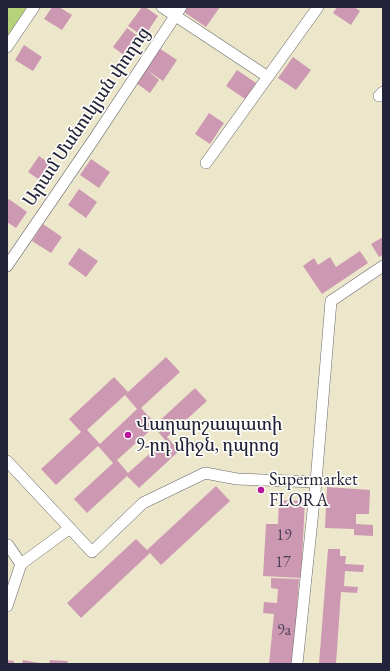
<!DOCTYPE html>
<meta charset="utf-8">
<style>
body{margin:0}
#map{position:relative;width:390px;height:671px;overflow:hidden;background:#ece7ca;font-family:"EB Garamond",serif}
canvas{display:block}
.frame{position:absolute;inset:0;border:8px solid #22223b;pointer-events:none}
</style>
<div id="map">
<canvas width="390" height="671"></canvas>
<div class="frame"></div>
</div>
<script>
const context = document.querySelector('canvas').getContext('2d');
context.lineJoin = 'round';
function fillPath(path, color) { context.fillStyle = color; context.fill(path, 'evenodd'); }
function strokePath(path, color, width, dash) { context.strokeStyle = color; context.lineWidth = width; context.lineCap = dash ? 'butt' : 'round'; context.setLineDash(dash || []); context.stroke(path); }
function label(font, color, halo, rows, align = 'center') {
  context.font = font + ' "EB Garamond","Noto Serif Armenian",serif'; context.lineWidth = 3.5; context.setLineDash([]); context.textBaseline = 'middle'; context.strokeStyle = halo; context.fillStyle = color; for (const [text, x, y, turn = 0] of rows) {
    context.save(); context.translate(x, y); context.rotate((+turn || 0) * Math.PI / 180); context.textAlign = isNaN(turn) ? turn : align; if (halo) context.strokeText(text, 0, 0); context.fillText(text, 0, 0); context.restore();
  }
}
fillPath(new Path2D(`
 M7,7H28L7,37Z`), '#b6d379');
fillPath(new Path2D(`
 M52,7H59L72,15L62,30L44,19Z
 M142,7H145L158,16L144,37L128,26Z
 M188,7H220L206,27L184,12Z
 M337,7H354L360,11L351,25L333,13Z
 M127,28L143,40L129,59L113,47Z
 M24,45L42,57L33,71L15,60Z
 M159,48L177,60L163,81L147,70L159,80L150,93L136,83Z
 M293,57L311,70L296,90L278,78Z
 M237,70L256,83L245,99L226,86Z
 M209,113L224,123L210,144L195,134Z
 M39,156L58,169L47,185L28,172Z
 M91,159L110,172L99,188L80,175Z
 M79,189L97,202L86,218L68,205Z
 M9,199L27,212L16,228L7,222V201Z
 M43,224L62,237L51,253L32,241Z
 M383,237V255L379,257L371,244Z
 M79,248L98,261L86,277L68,264Z
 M360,251L368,263L322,294L303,266L314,258L318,265L330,257L336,267Z
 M166,357L180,372L141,408L156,424L195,388L207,401L167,437L179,451L139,488L127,476L87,513L74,499L113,463L98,446L56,485L41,469L81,432L69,419L114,377L128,392ZM125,395L137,409L100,444L87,430ZM154,427L165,440L128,473L117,460Z
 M216,486L230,501L161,565L150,553L81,618L67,603L136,539L147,550Z
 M327,487L370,490L369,514H356V524L373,525V536L354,535V529L325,528Z
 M279,500L305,501L301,578L263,576L266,524H278Z
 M328,549H340V556H346L345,564L364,565L363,572L345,571L344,586L358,587L357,593L341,592L336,664H319Z
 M271,578L299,579L293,664H269L274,614L263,613L264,602L277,603L278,589L271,588Z
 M7,660L14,661V664H7Z
 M23,660L40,663V664H22Z
 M50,660L68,661L67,664H49Z`), '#cd99b2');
const minor = new Path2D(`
 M162,7L268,77
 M7,47L34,7
 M379,96L383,92
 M206,163L318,7
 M7,266L94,139L181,7
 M7,461L92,552L143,503L205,473L237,479L316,482
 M7,545H8L21,564
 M7,606L21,564L70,528
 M297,664L316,482L331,301L383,266`);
strokePath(minor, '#69676d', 12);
strokePath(minor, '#fff', 11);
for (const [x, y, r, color] of [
 [128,435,4,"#b5179e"],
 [261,490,4,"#b5179e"]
]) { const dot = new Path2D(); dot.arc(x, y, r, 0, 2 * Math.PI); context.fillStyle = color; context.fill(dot); strokePath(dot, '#fdfcf7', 1.5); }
label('16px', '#4d4059', null, [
 ["19",284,536],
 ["17",283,563],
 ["9a",284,631]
]);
label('18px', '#22223b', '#fdfcf7', [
 ["Արամ Մանուկյան փողոց",87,117,-56]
]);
label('18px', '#22223b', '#fdfcf7', [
 ["Վաղարշապատի",136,425],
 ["9-րդ միջն, դպրոց",136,446],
 ["Supermarket",269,480],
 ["FLORA",269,501]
], 'left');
</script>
